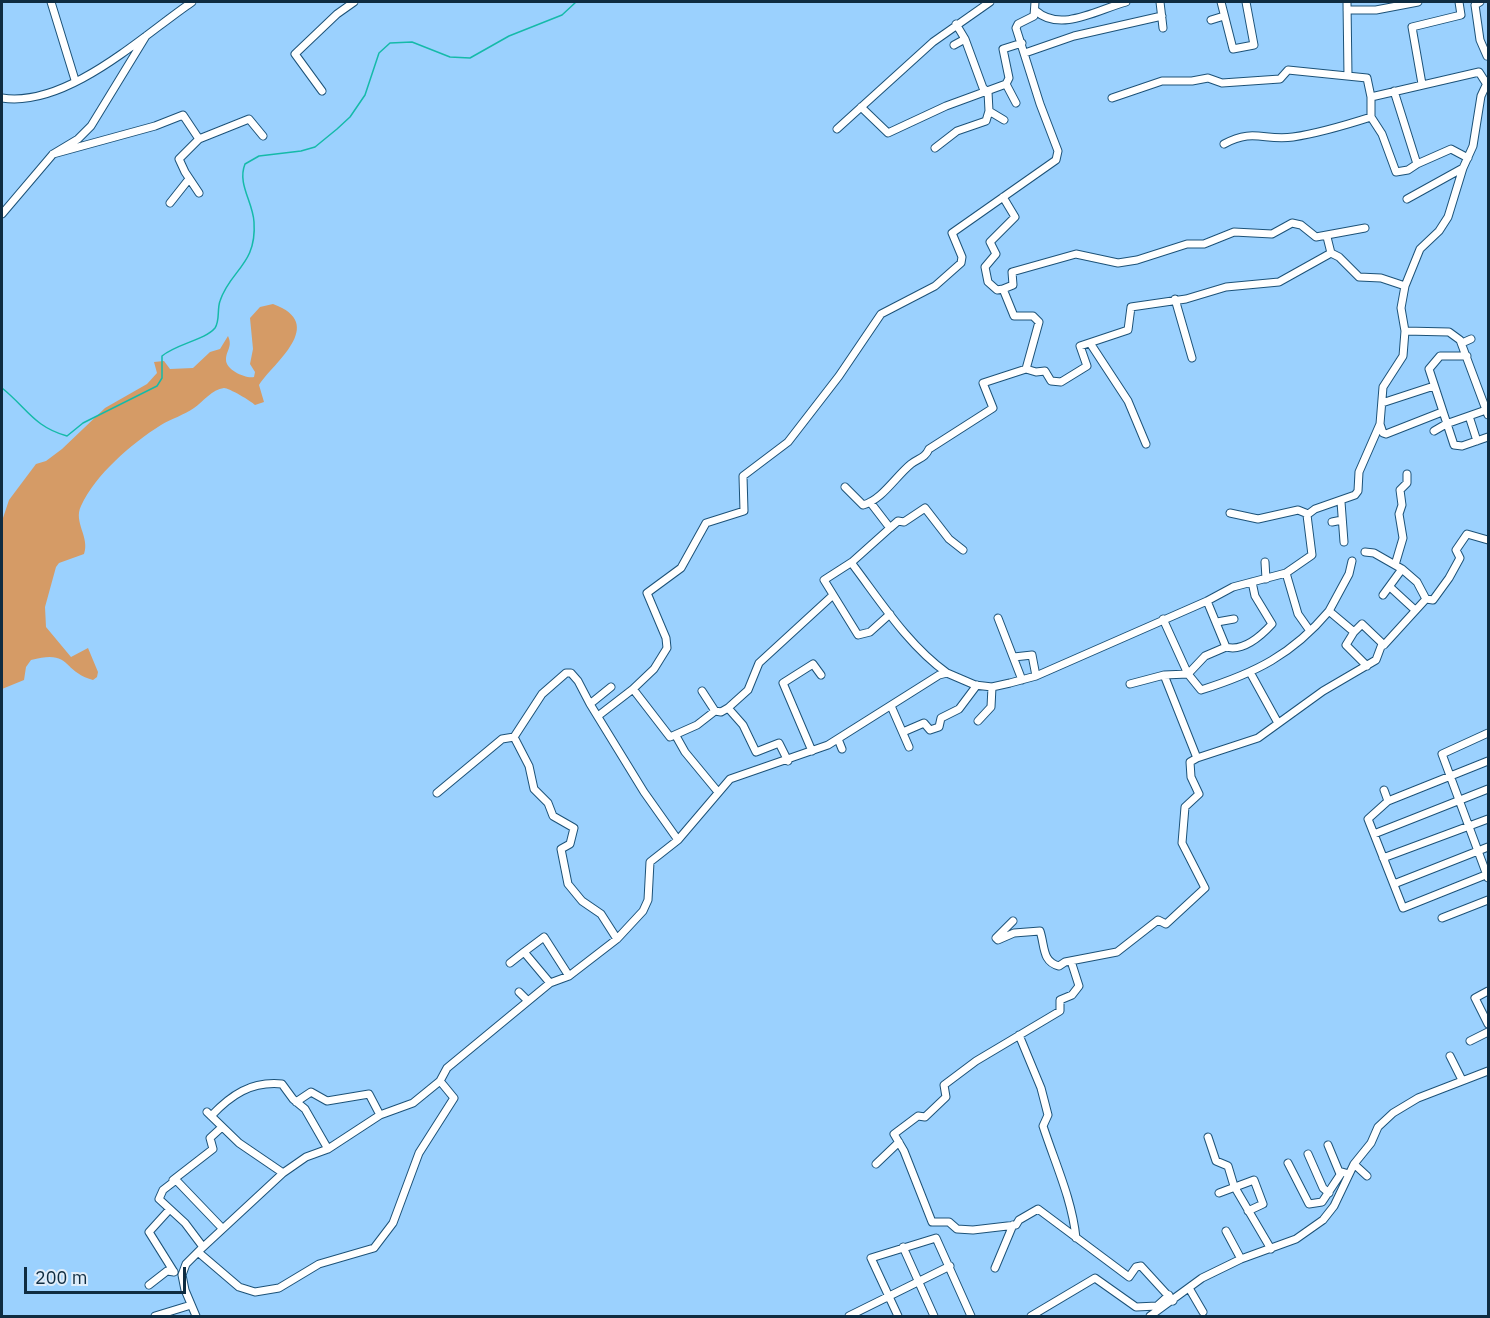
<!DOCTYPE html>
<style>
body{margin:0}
#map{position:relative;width:1490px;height:1318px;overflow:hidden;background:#9bd1fe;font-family:"IBM Plex Sans",sans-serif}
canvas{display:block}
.frame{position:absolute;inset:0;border:3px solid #0f2c41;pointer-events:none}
.scale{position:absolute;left:24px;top:1267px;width:162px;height:27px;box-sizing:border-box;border:3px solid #0f2c41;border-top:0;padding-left:8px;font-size:18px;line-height:21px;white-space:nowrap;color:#0f2c41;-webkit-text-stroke:4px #e0edf9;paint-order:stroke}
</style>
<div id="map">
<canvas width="1490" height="1318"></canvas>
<div class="frame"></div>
<div class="scale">200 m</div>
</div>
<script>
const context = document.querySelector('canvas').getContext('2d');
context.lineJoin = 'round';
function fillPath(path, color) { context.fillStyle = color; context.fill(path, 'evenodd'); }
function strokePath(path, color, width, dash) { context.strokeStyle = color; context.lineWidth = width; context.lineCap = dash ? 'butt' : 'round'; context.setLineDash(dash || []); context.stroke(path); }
fillPath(new Path2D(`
 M273,304C328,324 273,363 259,385L264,402L255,405C251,401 229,388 224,388C212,389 203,402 194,408C184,415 171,419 161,425C131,444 96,474 81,506C73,522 90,537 84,554L59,563L56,567L45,607L46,627L71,657L88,648L98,672L97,677L93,680C61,671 72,649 31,660L26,667L24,680L2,689V521L9,500L36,464L46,461L62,449L105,408L147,384L157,373L154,362L164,361L170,369L193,368L210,352L220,349L228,336C233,347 226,350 226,360C226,370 246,379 254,377L255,372L250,364L253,349L250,318L260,307Z`), '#d59b66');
strokePath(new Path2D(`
 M2,388C27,408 34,427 67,436L83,423L157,386L162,378V356C176,344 205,340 215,328C220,321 217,309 220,301C230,270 257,265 254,222C253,202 237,184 245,164L259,156L301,151L315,147L337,129L350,117L365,95L379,53L390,43L412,42L450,57L470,58L509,36L562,15L576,2`), '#15baa9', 1.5);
const minor = new Path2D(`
 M51,2L75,80
 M1160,2L1163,28
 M1221,2L1233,49L1254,45L1246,2
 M1347,2L1348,76
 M1480,2L1475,5L1480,40L1487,56
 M1347,10H1376L1418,2
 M1036,11C1061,33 1099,9 1126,2
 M1211,20L1224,16
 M956,24L965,39
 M1025,53L1074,36L1162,16
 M1006,84L1016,103
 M1422,84L1412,27L1461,15L1459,2
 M322,91L295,54L337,14L354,2
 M1394,91L1417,164L1451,149L1468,158
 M2,98C67,108 142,36 192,2
 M1112,98L1162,81H1192L1208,78L1222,83L1280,79L1288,70L1367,78L1371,97L1479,72L1486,83
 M861,107L888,133L946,106L1006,84L1009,78L1003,49L1022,43
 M989,111L1004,120
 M1371,117L1382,134L1396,172L1408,170L1417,164
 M837,129L933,42L990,2
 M199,139L179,159L185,172L199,193
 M1224,144C1253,128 1264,141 1293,137C1320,133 1346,125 1371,117V97
 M935,148L957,131L986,121L989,111L988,92L983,88L965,39L954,45
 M53,154L155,126L183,115L199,139L249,119L263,136
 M1407,199L1463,168
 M170,203L189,179
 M2,214L53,154L78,139L91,126L146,36
 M1327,237L1331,253
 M1003,289L997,290L988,282L985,267L996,254L990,242L1015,217L1003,197
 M1175,299L1192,358
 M1405,331L1449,332L1460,340L1488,415
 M1090,343L1128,401L1146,444
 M1462,343L1471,339
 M1467,356H1440L1429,369L1454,445L1462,446L1488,437
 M1026,369L1036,372L1045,371L1051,381L1061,382L1087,366L1080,346L1128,330L1131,307L1186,299L1226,287L1279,282L1331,253L1339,257L1359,277L1381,278L1405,286
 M1382,403L1434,386
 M1469,416L1477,441
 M1380,424L1383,433L1386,434L1442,412
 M1434,431L1446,424L1486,410
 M845,487L863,505C882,500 896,476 911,464C919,458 925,458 929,449L993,408L983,383L1026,369L1039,322L1033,316H1014L1003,289L1013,285L1012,272L1076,254L1118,263L1137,260L1187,244H1204L1234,232L1272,234L1292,223L1301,225L1316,237L1365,228
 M870,502L890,528L852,562L853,565C881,602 908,645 947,673
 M1341,502L1344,542
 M1230,513L1258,519L1298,510L1308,514
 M1332,522L1342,520
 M890,528L898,521L904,522L925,508L949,539L963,550
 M1365,552L1374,553L1402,569L1383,595
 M852,562L824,580L858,635L870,632L890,614
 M1265,562L1266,579
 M1395,565L1403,538L1399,514L1402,505L1400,490L1407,483V474
 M1286,573L1298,614L1310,631
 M1390,587L1415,610
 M1426,599L1433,600L1449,578L1460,558L1456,550L1467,534L1488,540
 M1329,611L1349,574L1352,561
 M998,618L1022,680
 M1163,619L1188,674L1201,690C1255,673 1292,655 1329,611L1354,632L1346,645L1367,666
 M1217,622L1234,619
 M1354,632L1362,624L1384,645L1426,599L1417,582L1402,569
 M1226,647C1244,652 1261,636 1272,624L1255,596L1252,582
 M1014,657L1032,655L1036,676
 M1251,674L1278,723
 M1130,684L1164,675L1188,674L1205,656L1226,647L1207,601
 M611,687L590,704L644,792L678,840
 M633,689L654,669L667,648L666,638L647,593L681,568L706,523L744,511L743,476L788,442L839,376L881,314L935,286L961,263L962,257L952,233L1056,160L1058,151L1040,104L1016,28L1018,24L1034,16L1035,2
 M702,691L715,711
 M590,704L578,681L571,673H566L542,694L514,737L529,766L534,789L548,803L553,816L574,828L570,844L561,849L568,884L582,901L601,914L617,939
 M891,706L909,747
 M728,708L748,690L759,663L832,596
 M598,716L633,689L670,737L697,725L715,711L721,712L728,708L743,725L756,752L779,743L788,761
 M978,721L991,707L992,687
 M903,732L924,723L930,730L939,727L941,718L959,709L977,685
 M1488,733L1442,754L1488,878
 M676,736L685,752L718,792
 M838,739L842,749
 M812,751L783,683L813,664L821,675
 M1197,758L1258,738L1323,691L1376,660L1382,644
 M1488,761L1388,801L1368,819L1403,908L1488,874
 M1384,790L1388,801
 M437,793L502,739L514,737
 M1374,834L1488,789
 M1383,858L1488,819
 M1394,884L1488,847
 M1442,918L1488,900
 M1013,921L996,938L998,940L1014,933L1040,931C1045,946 1042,962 1059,966L1065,962L1117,952L1158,920L1166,924L1205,888L1182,843L1185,807L1199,794L1191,777L1190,762L1197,758L1164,675
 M524,952L544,937L569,976
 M1071,961L1079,986L1072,995L1060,1000V1011L976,1061L944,1085L946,1097L925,1117L918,1116L894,1134L904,1151L932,1222H949L957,1229L973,1230L1016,1225L1019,1220L1038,1209L1129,1277L1136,1267L1141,1266L1173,1301
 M510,963L524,952L550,983
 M1488,991L1475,998L1488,1024
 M519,992L528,1001
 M1019,1035L1041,1088L1048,1115L1043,1126C1055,1163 1072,1199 1076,1238
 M1470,1041L1488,1032
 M1450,1056L1462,1080
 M296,1102L311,1092L327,1101L369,1094L380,1115
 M207,1112L239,1143L283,1173
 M211,1116C231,1095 251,1081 282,1084L293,1099L305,1109L328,1149
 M1208,1137L1216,1161L1228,1166L1234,1186L1271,1249
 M1328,1145L1340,1174
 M1308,1154L1323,1188L1329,1193
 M1288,1163L1309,1204L1322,1202L1342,1172L1349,1174
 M876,1164L899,1142
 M1354,1164L1367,1176
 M173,1180L213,1149L210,1138L222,1127
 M1219,1193L1254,1180L1263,1204L1248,1211
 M169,1210L149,1232L174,1272
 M1226,1231L1241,1259
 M203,1247L185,1223L159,1199L163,1190L176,1180L222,1228
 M903,1247L934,1316
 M198,1252L239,1287L255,1292L279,1288L319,1264L374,1248L393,1223L419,1153L454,1098L440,1081
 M995,1268L1013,1225
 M149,1285L167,1271L174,1272
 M1189,1288L1203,1312
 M155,1316L191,1305
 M196,1316L185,1290L182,1275L186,1264L201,1249L283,1173L306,1157L328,1149L380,1115L413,1103L440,1081L447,1068L550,983L569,976L617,939L643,911L648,900L650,862L678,840L730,779L828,745L939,675L947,673L975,685L992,687L1010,683L1036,676L1207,601L1233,587L1286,573L1312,555L1307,515L1315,509L1355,495L1358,491L1359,472L1380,424L1383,387L1403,356L1405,331L1401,308L1405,286L1420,249L1439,231L1448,217L1463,168L1473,146L1481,96L1488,81
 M849,1316L950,1266
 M898,1316L871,1258L936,1238L971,1316
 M1031,1316L1095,1278L1136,1307L1157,1306L1169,1295
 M1150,1316L1202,1278L1241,1259L1296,1239L1323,1220L1334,1206L1354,1164L1371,1143L1378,1127L1393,1113L1418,1098L1488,1071`);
strokePath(minor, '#1c5278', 9);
strokePath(minor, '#fff', 7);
</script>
